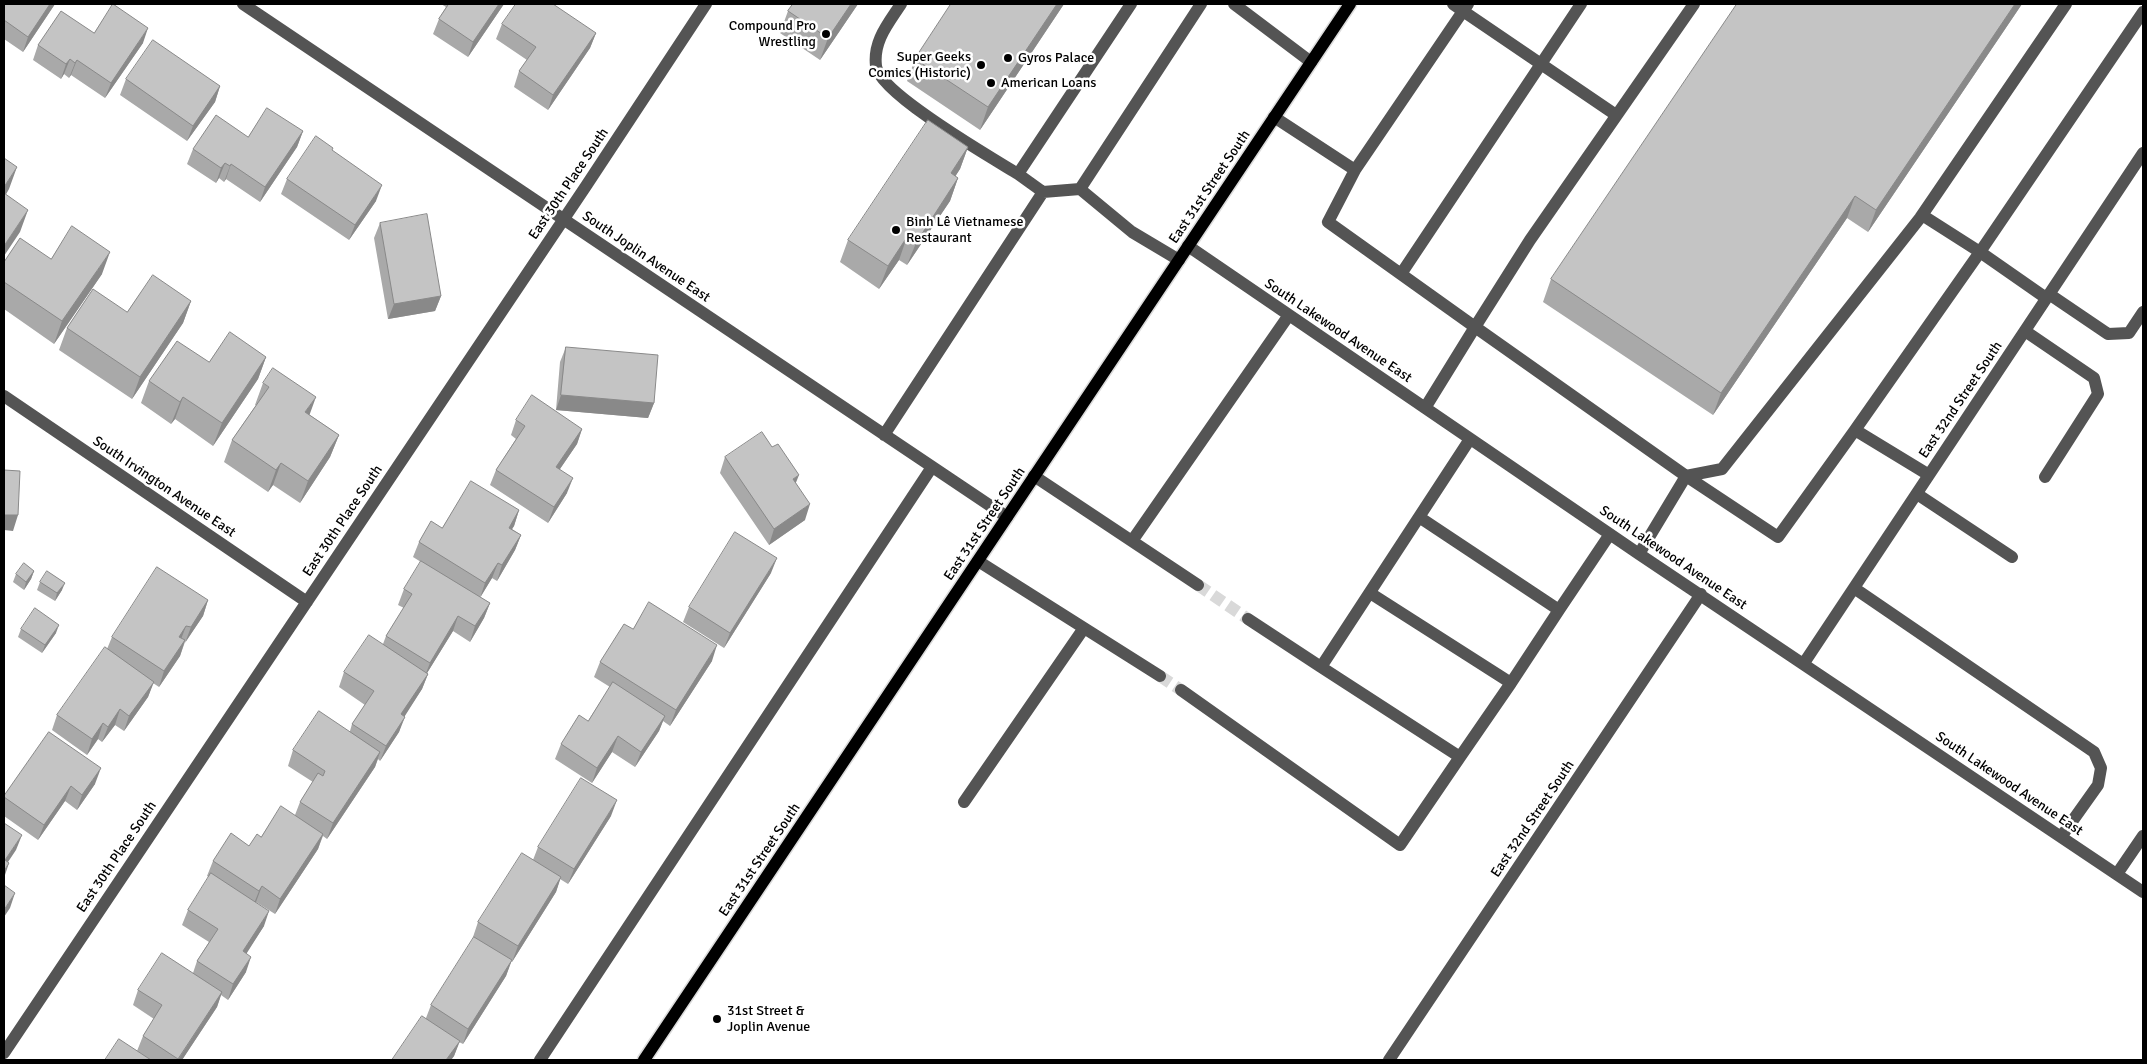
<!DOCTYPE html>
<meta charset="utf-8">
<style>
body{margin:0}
#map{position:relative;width:2147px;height:1064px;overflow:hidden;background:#fff;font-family:Signika,sans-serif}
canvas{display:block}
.frame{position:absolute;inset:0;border:5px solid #000;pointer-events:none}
</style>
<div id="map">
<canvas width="2147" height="1064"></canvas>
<div class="frame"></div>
</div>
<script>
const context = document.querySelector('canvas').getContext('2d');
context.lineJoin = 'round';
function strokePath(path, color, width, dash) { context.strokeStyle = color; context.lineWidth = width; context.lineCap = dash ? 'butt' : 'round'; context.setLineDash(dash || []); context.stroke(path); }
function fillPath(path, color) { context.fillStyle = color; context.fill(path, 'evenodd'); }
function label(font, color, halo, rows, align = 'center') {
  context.font = font + ' Signika,sans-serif'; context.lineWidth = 5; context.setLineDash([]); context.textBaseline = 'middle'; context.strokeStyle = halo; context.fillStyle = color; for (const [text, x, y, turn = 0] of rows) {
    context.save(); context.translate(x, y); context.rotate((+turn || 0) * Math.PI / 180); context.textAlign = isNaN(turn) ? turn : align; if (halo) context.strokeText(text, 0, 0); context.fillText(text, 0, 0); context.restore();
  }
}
strokePath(new Path2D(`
 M1198,585L1248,619
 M1160,676L1181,690`), '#d9d9d9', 12, [12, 6]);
const major = new Path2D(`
 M644,1060L1350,4`);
strokePath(major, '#dbdbdb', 15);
strokePath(new Path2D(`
 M243,4L1007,517
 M901,4C888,24 873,41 876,66C879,93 992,158 1018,174
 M1131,4L1018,174L1043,192L1080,189L1132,232L1179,260
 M1234,4L1311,62
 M1468,4L1463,11L1616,115
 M1274,117L1355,170L1328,222L1475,327L1425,408
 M1355,170L1463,11L1453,4
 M1080,189L1201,4
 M1922,215L1980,252L2143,12
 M1188,246L1639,554L2143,892
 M1401,274L1581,4
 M2049,294L2108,334L2129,333L2143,312
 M2025,331L2094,378L2098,394L2045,477
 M4,396L307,602
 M1855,430L1980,252L2046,298
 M884,435L1043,192
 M1034,476L1198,585
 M1686,476L1722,469L1920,218L2066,4
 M1686,476L1778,537L1855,430L1929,475
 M1917,494L2012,557
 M1419,517L1559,610L1610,534
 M1132,541L1289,315
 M1639,554L1686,476L1475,327L1530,240L1694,4
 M1854,588L2094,752L2101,768L2098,785L2061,837
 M1370,593L1511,683L1559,610
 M1248,619L1321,667L1470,439
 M1084,628L1160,676
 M1804,663L2143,153
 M1321,667L1460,757L1511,683
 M1181,690L1400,845L1460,757
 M964,802L1084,628L978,561
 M2117,874L2143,836
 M4,1053L586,186L706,4
 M540,1060L932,467
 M1389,1060L1701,594`), '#545454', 12);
strokePath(major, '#000', 12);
fillPath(new Path2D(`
 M4,4H55L23,52L4,39Z
 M441,4H504L468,57L433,34L439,19L446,7Z
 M793,4H858L820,60L780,33L788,11Z
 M951,4H1064L980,130L907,81L915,59Z
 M1737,4H2022L1868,232L1847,218L1713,415L1543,302L1551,279Z
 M502,24L596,33L590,48L548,110L514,87L519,71L527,60L496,39Z
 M94,33L143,43L105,98L71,75L69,78L64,74L61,79L33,60L38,45Z
 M126,79L220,86L215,102L187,141L120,95Z
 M303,131L297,147L260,202L226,179L224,182L219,178L216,183L187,164L193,149L248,137Z
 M968,147L960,169L955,176L958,178L950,201L907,265L899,260L879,289L840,262L848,240Z
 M332,150L376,201L349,240L281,194L287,179Z
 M380,223L441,296L435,311L388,319L374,238Z
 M51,259L102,274L54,344L4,309V262Z
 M191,301L183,323L132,399L59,350L67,328L127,312Z
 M566,347L654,403L648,418L556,410L560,362Z
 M266,357L258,379L213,446L175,419L171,424L141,403L149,381Z
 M263,383L339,435L330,457L300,503L273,485L268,492L224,462L232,440L256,405H255Z
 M516,420L582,429L577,444L560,469L567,493L548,523L490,485L496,470L516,439L511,435Z
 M725,457L796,483L805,520L769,545L720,473Z
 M519,510L514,526L512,529L521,535L515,550L497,581L492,578L480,597L490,603L484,618L470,642L453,631L427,673L428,674L422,689L404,716L399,732L380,761L378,759L375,767L327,839L323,836L318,849L275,914L256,902L264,926L246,953V972L228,1000L221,995L217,1007L182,1060H105L137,1051L143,1036L154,1019L133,1005L138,990L193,973L197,961L209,942L182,925L188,910L209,877L207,876L213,861L249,846L261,837L295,815L300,802L313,782L288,766L293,750L350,731L352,724L365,705L339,687L344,672L383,644L386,636L404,608L398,605L404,589L421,562L413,557L419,542L442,528Z
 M34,571L31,579L24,590L13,582L16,574Z
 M771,573L724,648L683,622L689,607Z
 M40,582L62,590L55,601L37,590Z
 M208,600L203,616L185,642L180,656L159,687L153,683L148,697L124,731L115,725L102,742L98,739L87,755L52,730L57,715L107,649L112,637Z
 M21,629L56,633L42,653L18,637Z
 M633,629L712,661L670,726L663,721L659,731L635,767L612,752L592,783L555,759L561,744L588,721L610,687L594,677L600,662Z
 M49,732L95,784L77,810L65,801L38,840L4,816V796Z
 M611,816L568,884L560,879L556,892L512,962L511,961L506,976L463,1044L459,1042L454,1056L451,1060H392L426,1018L431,1005L474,938L473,937L478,922L533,860L538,847Z`), '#a9a9a9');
fillPath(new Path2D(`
 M50,4H55L23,52L28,37Z
 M499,4H504L468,57L473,42Z
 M851,4H858L820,60L828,38Z
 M1057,4H1064L980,130L988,107Z
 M2015,4H2022L1868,232L1876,210Z
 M148,28L143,43L105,98L111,83Z
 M596,33L590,48L548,110L553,95Z
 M70,59L64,74L61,79L66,64Z
 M77,60L71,75L69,78L75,63Z
 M220,86L215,102L187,141L193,126Z
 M303,131L297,147L260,202L265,187Z
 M968,147L960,169L943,196L951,173Z
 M225,163L219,178L216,183L221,168Z
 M231,164L226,179L224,182L230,166Z
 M17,167L9,189L4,198V187Z
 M958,178L950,201L907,265L916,243Z
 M382,185L376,201L349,240L355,225Z
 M1855,196L1847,218L1713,415L1721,393Z
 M28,210L20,232L4,256V246Z
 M907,237L899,260L879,289L888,266Z
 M110,252L102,274L54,344L62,321Z
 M441,296L435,311L388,319L394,304Z
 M191,301L183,323L132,399L140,377Z
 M266,357L258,379L213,446L222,423Z
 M561,395L654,403L648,418L556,410Z
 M183,397L175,419L171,424L180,402Z
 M316,397L308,419L305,412Z
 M582,429L577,444L551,482L556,467Z
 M339,435L330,457L300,503L308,481Z
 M281,463L273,485L268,492L276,470Z
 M799,475L793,490V479Z
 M573,478L567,493L548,523L554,507Z
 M810,504L805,520L769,545L774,529Z
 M519,510L514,526L503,543L509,528Z
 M4,515H18L13,531L4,530Z
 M521,535L515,550L497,581L502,565Z
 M777,558L771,573L724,648L730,633Z
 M498,563L492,578L480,598L485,583Z
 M34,571L31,579L24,590L26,582Z
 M65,583L62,590L55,601L57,593Z
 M208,600L203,616L185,643L191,627Z
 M490,603L484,618L470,642L475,626Z
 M458,616L453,631L424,678L430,663Z
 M59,625L56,633L42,653L45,645Z
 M186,626L180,642L179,637Z
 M185,640L180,656L159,687L164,671Z
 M717,645L712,661L670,726L676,710Z
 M428,674L422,689L396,730L401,714Z
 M154,682L148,697L124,731L129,716Z
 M120,709L115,725L102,742L108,727Z
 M665,716L659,731L635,767L641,752Z
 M405,717L399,732L380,761L386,746Z
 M103,723L98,739L87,755L92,739Z
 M618,736L612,752L592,783L597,768Z
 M380,752L375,767L327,839L333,823Z
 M101,768L95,784L77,810L82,795Z
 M71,786L65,801L38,840L44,825Z
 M617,800L611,816L568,884L574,869Z
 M323,834L318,849L275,914L280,899Z
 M22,835L16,850L4,868L5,860Z
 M9,863L4,878V871Z
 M561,877L556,892L512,962L518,946Z
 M262,886L256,902L253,906L259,891Z
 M15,893L10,908L4,917V910Z
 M269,911L264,926L238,967L243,951Z
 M251,957L246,972L228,1000L233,984Z
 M512,960L506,976L463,1044L468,1029Z
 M222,992L217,1007L182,1060H178Z
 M460,1041L454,1056L451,1060H446Z`), '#898989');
const building = new Path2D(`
 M4,4H50L28,37L4,20Z
 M113,4L148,28L111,83L77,60L75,63L70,59L66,64L38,45L61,11L94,33Z
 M449,4H499L473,42L439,19Z
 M516,4H553L596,33L553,95L519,71L536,47L502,24Z
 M793,4H851L828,38L788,11Z
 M951,4H1057L988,107L915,59Z
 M1737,4H2015L1876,210L1855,196L1721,393L1551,279Z
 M153,40L220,86L193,126L126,79Z
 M267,108L303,131L265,187L231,164L230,166L225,163L221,168L193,149L216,115L248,137Z
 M928,120L968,147L951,173L958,178L916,243L907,237L888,266L848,240Z
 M316,136L333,148L332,150L382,185L355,225L287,179Z
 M4,158L17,167L4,187Z
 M4,193L28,210L4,246Z
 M427,214L441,296L394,304L380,223Z
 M72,226L110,252L62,321L4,282V262L20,238L51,259Z
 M153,275L191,301L140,377L67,328L93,289L127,312Z
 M230,332L266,357L222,423L183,397L180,402L149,381L177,341L209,362Z
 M566,347L658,355L654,403L561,395Z
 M273,368L316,397L305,412L339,435L308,481L281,463L276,470L232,440L269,387L263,383Z
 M532,395L582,429L556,467L573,478L554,507L496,470L525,426L516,420Z
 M762,432L772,447L778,444L799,475L793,479L810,504L774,529L725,457Z
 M4,470L20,471L18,515H4Z
 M471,481L519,510L509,528L521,535L502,565L498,563L485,583L419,542L431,521L442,528Z
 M735,532L777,558L730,633L689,607Z
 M421,561L490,603L475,626L458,616L430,663L386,636L412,594L404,589Z
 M24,563L34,571L26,582L16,574Z
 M157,567L208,600L191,627L186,626L179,637L185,640L164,671L112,637Z
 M47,571L65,583L57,593L40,582Z
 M649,602L717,645L676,710L600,662L624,624L633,629Z
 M35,608L59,625L45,645L21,629Z
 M369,635L428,674L401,714L405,717L386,746L352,724L374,691L344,672Z
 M105,647L154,682L129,716L120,709L108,727L103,723L92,739L57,715Z
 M613,682L665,716L641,752L618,736L597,768L561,744L579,715L588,721Z
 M319,711L380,752L333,823L300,802L318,773L323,776L325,771L293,750Z
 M49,732L101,768L82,795L71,786L44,825L4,797V796Z
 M581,778L617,800L574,869L538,847Z
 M281,806L323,834L280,899L262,886L259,891L213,861L231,833L249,846L257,834L261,837Z
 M4,823L22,835L5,860L9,863L4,871Z
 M522,853L561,877L518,946L478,922Z
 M211,873L269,911L243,951L251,957L233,984L197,961L218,929L188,910Z
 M4,885L15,893L4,910Z
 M474,937L512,960L468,1029L431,1005Z
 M162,953L222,992L178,1059L143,1036L162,1005L138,990Z
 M422,1016L460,1041L446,1060H392Z
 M119,1039L151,1060H105Z`);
fillPath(building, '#c4c4c4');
strokePath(building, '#898989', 1);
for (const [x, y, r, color] of [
 [826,34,5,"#000"],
 [1008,58,5,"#000"],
 [981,65,5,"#000"],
 [991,83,5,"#000"],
 [896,230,5,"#000"],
 [717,1019,5,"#000"]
]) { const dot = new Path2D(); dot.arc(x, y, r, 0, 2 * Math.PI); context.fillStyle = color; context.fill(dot); strokePath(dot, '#fff', 2); }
label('14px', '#000', '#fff', [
 ["Compound Pro",816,26,"right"],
 ["Wrestling",816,42,"right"],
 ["Super Geeks",971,57,"right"],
 ["Comics (Historic)",971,73,"right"],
 ["Gyros Palace",1018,58],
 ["American Loans",1001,83],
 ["Binh Lê Vietnamese",906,222],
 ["Restaurant",906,238],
 ["31st Street &",727,1011],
 ["Joplin Avenue",727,1027]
], 'left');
label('14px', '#000', '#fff', [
 ["East 30th Place South",569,184,-56],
 ["East 31st Street South",1210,187,-56],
 ["South Joplin Avenue East",646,257,34],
 ["South Lakewood Avenue East",1338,331,34],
 ["East 32nd Street South",1961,400,-56],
 ["South Irvington Avenue East",164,487,34],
 ["East 30th Place South",343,521,-56],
 ["East 31st Street South",985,524,-56],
 ["South Lakewood Avenue East",1673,558,34],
 ["South Lakewood Avenue East",2009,784,34],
 ["East 32nd Street South",1533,819,-56],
 ["East 30th Place South",117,857,-56],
 ["East 31st Street South",760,860,-56]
]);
</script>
